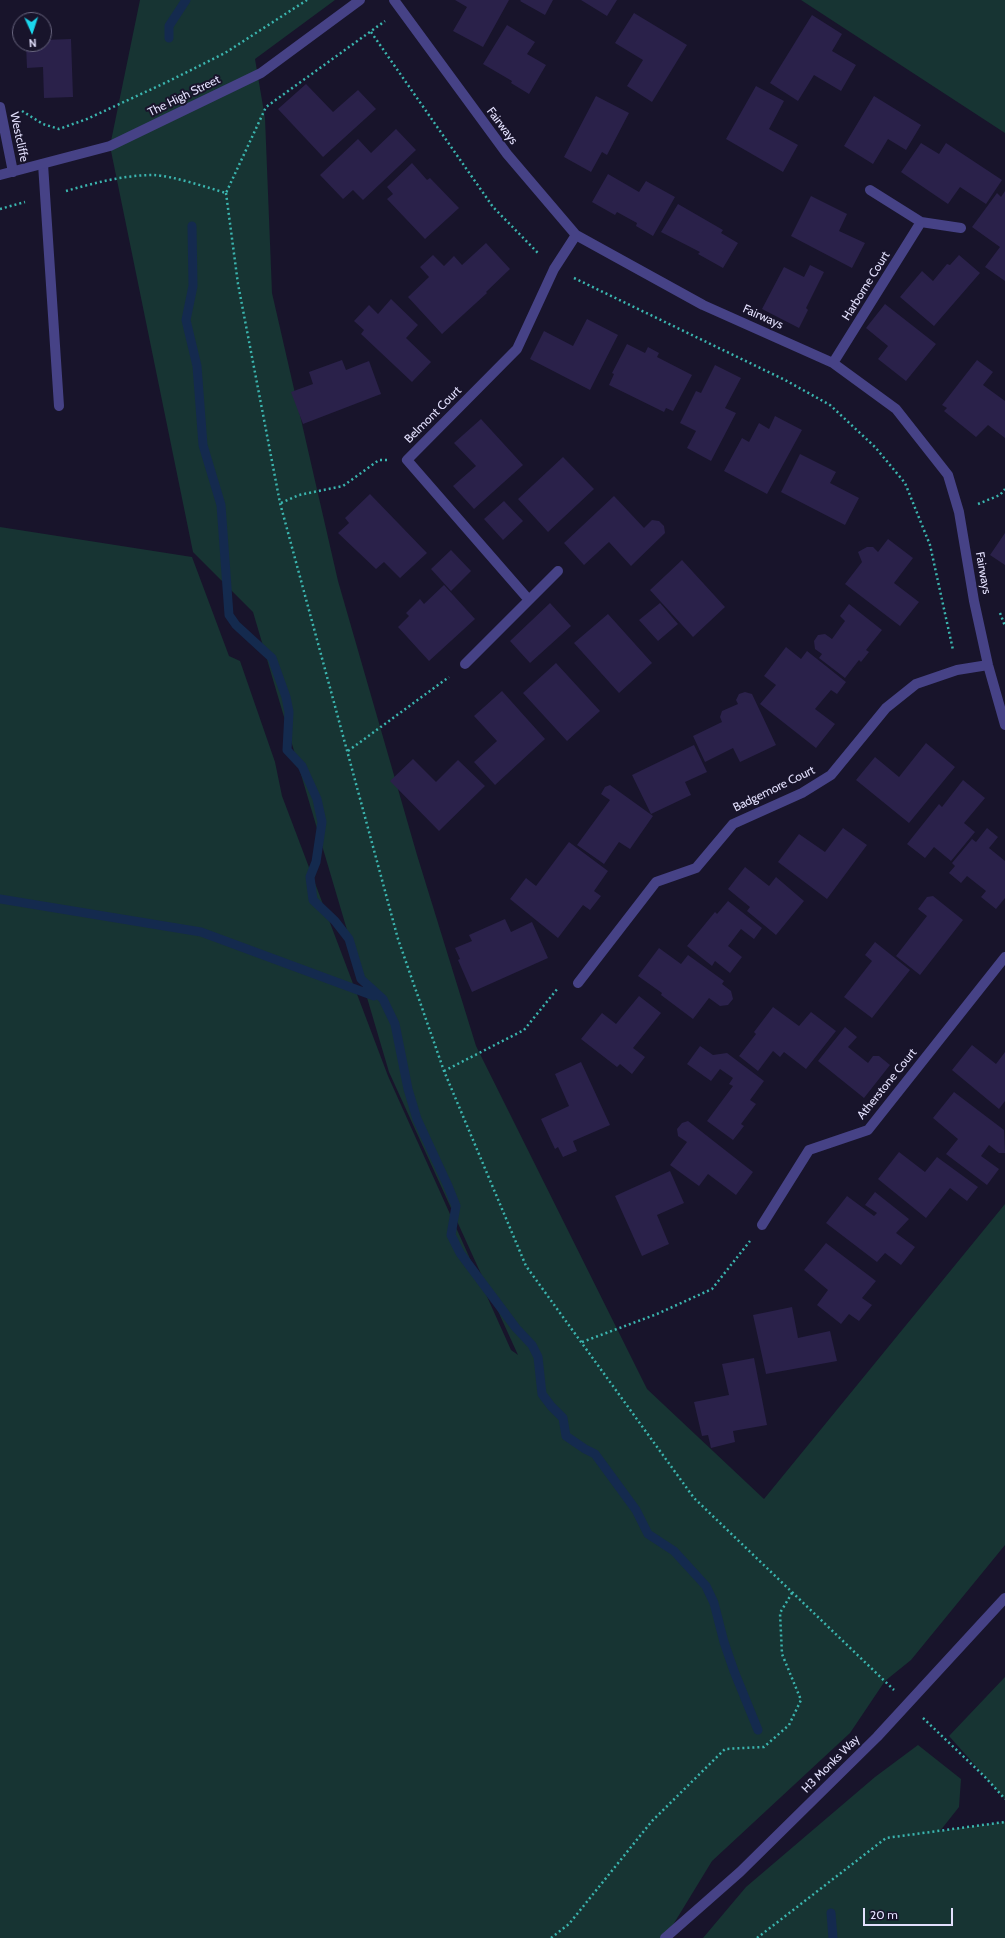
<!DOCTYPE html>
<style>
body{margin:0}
#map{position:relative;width:1005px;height:1938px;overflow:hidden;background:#18142b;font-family:Cabin,sans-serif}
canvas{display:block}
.north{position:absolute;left:12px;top:12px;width:40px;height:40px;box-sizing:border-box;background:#18142b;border:1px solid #69667f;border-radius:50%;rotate:177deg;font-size:11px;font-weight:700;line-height:16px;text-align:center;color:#e3e0fd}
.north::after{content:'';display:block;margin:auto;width:14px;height:18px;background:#1bd7ed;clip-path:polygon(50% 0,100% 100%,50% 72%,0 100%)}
.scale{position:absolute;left:863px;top:1908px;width:90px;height:18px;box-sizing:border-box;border:2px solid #e3e0fd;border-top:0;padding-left:5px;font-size:12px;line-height:14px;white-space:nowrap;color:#e3e0fd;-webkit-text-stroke:3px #18142b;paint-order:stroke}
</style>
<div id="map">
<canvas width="1005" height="1938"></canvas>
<div class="north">N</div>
<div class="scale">20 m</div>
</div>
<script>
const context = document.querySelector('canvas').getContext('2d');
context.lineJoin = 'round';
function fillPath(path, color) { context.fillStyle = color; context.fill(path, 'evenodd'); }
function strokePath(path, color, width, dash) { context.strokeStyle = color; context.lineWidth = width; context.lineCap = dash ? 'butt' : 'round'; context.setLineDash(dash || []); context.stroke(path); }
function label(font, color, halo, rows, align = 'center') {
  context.font = font + ' Cabin,sans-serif'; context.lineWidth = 4; context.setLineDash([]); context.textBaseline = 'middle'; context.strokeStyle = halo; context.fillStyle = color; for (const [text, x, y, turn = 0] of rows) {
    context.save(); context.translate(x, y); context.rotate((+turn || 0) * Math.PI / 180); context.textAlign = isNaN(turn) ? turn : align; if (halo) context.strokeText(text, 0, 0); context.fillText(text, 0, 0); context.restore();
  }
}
fillPath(new Path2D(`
 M140,0H335L255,59L265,118L272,293L338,581L417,855L476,1046L647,1389L764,1499L1005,1204V1545L911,1660L885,1681L850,1733L712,1861L665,1938H0V527L192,557L229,656L240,661L275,762L282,796L388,1076L511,1350L518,1355L389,1072L253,612L193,552L110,146Z
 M801,0H1005V133Z
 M1005,1677V1799L949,1736Z
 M918,1745L961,1779L959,1807L940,1831L1005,1822V1938H703L746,1887L875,1777Z`), '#173433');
strokePath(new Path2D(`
 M169,38V26L186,0
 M192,226L193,286L186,320L197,366L203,445L221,505L229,615L236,625L272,658L286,697L289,712L287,750L302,766L317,799L322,822L316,862L310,877L313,900L335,921L349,939L361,979L383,999L395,1024L408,1089L417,1119L448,1186L456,1206L451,1235L460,1253L516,1328L532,1345L538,1357L542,1394L551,1406L563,1418L566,1436L585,1449L595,1454L636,1510L648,1534L674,1551L706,1586L714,1603L724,1642L734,1671L758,1730
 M0,899L201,932L374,996
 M831,1913L833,1938`), '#142a4e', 9);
fillPath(new Path2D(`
 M455,0H509L483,47L453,31L467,7Z
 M521,0H553L545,15L520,1Z
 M581,0H617L607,16Z
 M634,13L687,45L652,102L627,86L643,60L615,43Z
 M812,15L842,34L832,51L856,65L841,91L814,75L798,101L770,83Z
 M507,25L535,42L527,54L546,65L529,94L511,83L512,81L483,64Z
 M71,39L73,97L44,98L43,67L27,68L26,44H44V40Z
 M306,84L333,112L358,90L376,109L323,157L278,109Z
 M756,86L784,101L769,129L798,145L783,172L726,139Z
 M596,96L629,113L607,155L602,152L591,172L564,157Z
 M874,96L921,125L906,150L888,139L873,164L844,146Z
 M396,129L416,150L363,200L353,190L343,199L320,175L358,139L371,153Z
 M921,143L939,154L946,143L1002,180L986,204L960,187L948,204L901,172Z
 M412,163L427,180L430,178L459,208L425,239L387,199L393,194L387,187Z
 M608,174L639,192L646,181L675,197L653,236L636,226L637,223L617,212L615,215L592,202Z
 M1005,191V281L985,267L1000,247L972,227L997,193L1001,197Z
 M811,196L847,214L839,231L865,243L852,268L791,236Z
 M678,204L723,230L721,233L738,243L723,268L698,254L700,252L661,232Z
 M486,243L510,269L486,292L487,293L442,334L408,297L429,277L420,267L433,255L444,266L454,256L462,265Z
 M959,255L980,273L934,326L900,297L922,271L933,281L947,264L950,265Z
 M810,265L824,272L806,308L808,310L799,328L762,309L784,267L804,277Z
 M391,299L418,325L406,338L431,362L412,382L361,334L364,330L354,321L369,305L378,314Z
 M885,304L936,344L906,381L878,359L888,346L866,328Z
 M587,319L618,335L590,390L530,359L544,331L573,346Z
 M627,344L645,353L648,347L659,353L657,357L692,375L673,411L666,408L664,412L609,385L614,374L612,373Z
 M342,360L346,370L369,361L381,394L303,424L291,392L313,384L309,372Z
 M977,360L993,372L983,385L1005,401V438L988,425L976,437L944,411L947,408L942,405Z
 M715,365L741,378L725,408L736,413L711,461L687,448L696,431L680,423L696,391L701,393Z
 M775,416L802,430L767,494L724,471L742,438L749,442L759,423L769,429Z
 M481,419L523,465L474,509L453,486L476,466L454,443Z
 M800,454L836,472L830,483L859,498L845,525L781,492Z
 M563,457L594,489L548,532L518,499Z
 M370,494L427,553L400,578L384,562L376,569L338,533L349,523L345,518Z
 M614,496L644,528L652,520L659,521L664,526L665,533L631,566L609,542L584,565L564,543Z
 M504,501L523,521L503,540L484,519Z
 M1005,533V565L990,555Z
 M888,539L913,558L894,583L919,602L900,626L845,584L862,562L858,552L867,547H873L878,552Z
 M451,550L471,571L451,591L431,569Z
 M682,560L725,607L693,637L650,590Z
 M444,585L475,619L429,661L398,627L409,616L406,613L420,599L424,604Z
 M550,603L571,626L530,663L510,641Z
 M660,603L678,624L658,641L639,620Z
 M849,604L882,630L866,650L869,652L861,662L859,660L845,678L819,658L822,654L815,649L814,641L818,635L825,634L832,639L845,621L840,616Z
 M608,614L652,663L619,693L574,643Z
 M786,647L801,659L807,651L846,682L837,694L831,690L815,709L835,724L816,748L760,704L776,685L764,676Z
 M556,663L600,711L567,741L523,693Z
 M502,691L545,739L495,785L474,762L497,741L474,716Z
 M745,692L752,694L776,745L740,762L733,748L705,762L693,736L722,722L720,717L722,711L738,704L736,700L739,694Z
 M926,743L955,767L909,823L856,780L875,757L899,777Z
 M694,745L707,772L685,782L691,795L651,814L632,775Z
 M413,759L436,782L458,760L485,786L439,831L390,781Z
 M963,780L985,798L964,823L975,832L951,861L934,847L925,858L907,844L939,804L942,807Z
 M610,785L653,816L630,849L619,842L604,864L577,845L610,800L601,794L605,787Z
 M843,828L867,845L827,899L778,862L799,834L825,852Z
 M987,828L998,837L989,848L1005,861V898L996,909L981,897L986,891L967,876L961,883L949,873L955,866L952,863L972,839L976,842Z
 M569,842L608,871L594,891L601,896L590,910L583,905L558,938L510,899L526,878L536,886Z
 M745,867L769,886L776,877L804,901L776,935L747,911L750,907L728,889Z
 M933,896L963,920L920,975L896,956L927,916L918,909L927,897Z
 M728,901L762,928L754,939L741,929L728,946L742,957L730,973L715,961L712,966L687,946L715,912L717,914Z
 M505,919L511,932L532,922L548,958L472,992L458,960L460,959L455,948L472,941L469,935Z
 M875,942L910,970L872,1018L844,997L872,961L865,955Z
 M659,948L681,964L688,955L724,981L722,984L731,991L733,999L728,1005L720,1006L709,998L693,1019L661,995L662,993L638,976Z
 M639,996L661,1013L633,1048L645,1057L632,1074L620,1064L617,1067L581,1039L602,1013L616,1024Z
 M773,1007L799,1026L811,1012L836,1031L806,1069L784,1052L780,1057L773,1051L758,1071L739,1056L756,1034L754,1032Z
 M845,1027L857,1037L848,1047L868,1063L873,1056H879L890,1065L864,1098L818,1061Z
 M972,1045L996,1064L1005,1052V1101L999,1109L952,1070Z
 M700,1046L713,1055L727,1053L764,1081L750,1100L756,1104L741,1124L744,1126L733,1140L707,1121L733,1086L729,1084L733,1078L720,1069L711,1081L687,1064Z
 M581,1062L610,1125L573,1141L577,1151L563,1157L558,1147L555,1149L541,1119L569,1106L555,1074Z
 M954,1092L1004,1130L1005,1153H999L989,1145L981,1156L999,1169L987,1185L946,1154L958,1139L933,1118Z
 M688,1121L753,1172L736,1195L708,1174L699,1186L670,1165L687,1142L678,1136L677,1129L682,1123Z
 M899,1152L925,1172L937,1157L978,1187L967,1201L950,1188L926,1218L878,1179Z
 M670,1171L684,1203L657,1215L669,1244L642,1256L615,1196Z
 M875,1192L909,1219L896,1233L915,1247L901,1265L885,1253L877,1262L826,1223L847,1196L874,1216L877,1213L865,1205Z
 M826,1243L876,1281L862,1298L872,1305L859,1321L849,1314L841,1324L817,1305L828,1290L804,1270Z
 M792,1307L798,1338L830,1331L837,1361L766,1374L753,1315Z
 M754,1358L767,1425L733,1431L735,1442L711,1448L708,1435L702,1436L694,1402L729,1395L722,1364Z`), '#2a214a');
strokePath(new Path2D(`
 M371,32L493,207L539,254
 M22,111L43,124L59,129L87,119L167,82L225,53L307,0
 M66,191C94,183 124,175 154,175C173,176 206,187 226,193L266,107L385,21
 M226,193L238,284L280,503L398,939L444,1071L526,1266L694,1498L894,1690
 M0,209L25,202
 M574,278L785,380L830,405L875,447L905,483L930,545L953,650
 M281,503L299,495L343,486L379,460H387
 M978,504L1000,495L1005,489
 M1000,613L1005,626
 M348,751L449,677
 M444,1071L524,1030L558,988
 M582,1342L657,1314L712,1289L750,1241
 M923,1718L985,1777L1005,1799
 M551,1938L569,1924L652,1821L725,1749L764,1747L789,1725L801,1700L782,1654L780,1613L792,1593
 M757,1938L886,1838L1005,1822`), '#3bb5af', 2.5, [2, 3]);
strokePath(new Path2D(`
 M43,164L59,406`), '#464286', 10);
strokePath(new Path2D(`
 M394,0L507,154L576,235L703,305L833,363L896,409L948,475L959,512L974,601L988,665L1005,725
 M0,107L13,172
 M0,175L110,146L261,73L360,0
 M921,222L961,228
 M833,363L921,222L870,190
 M558,571L529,600L407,460L517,349L554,269L576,235
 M465,664L529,600
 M578,983L656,882L696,868L733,824L802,793L831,775L886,708L916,684L957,670L988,665
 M762,1225L809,1150L868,1130L1005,957`), '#464286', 10);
strokePath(new Path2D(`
 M665,1938L740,1872L877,1737L1005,1598`), '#464286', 10);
label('12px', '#e3e0fd', '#18142b', [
 ["The High Street",184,96,-26],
 ["Fairways",502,126,53],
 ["Westcliffe",19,137,78],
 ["Harborne Court",866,286,-58],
 ["Fairways",763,317,24],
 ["Belmont Court",433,415,-45],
 ["Fairways",983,573,80],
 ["Badgemore Court",774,789,-26],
 ["Atherstone Court",887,1084,-51],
 ["H3 Monks Way",831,1764,-45]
]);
</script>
